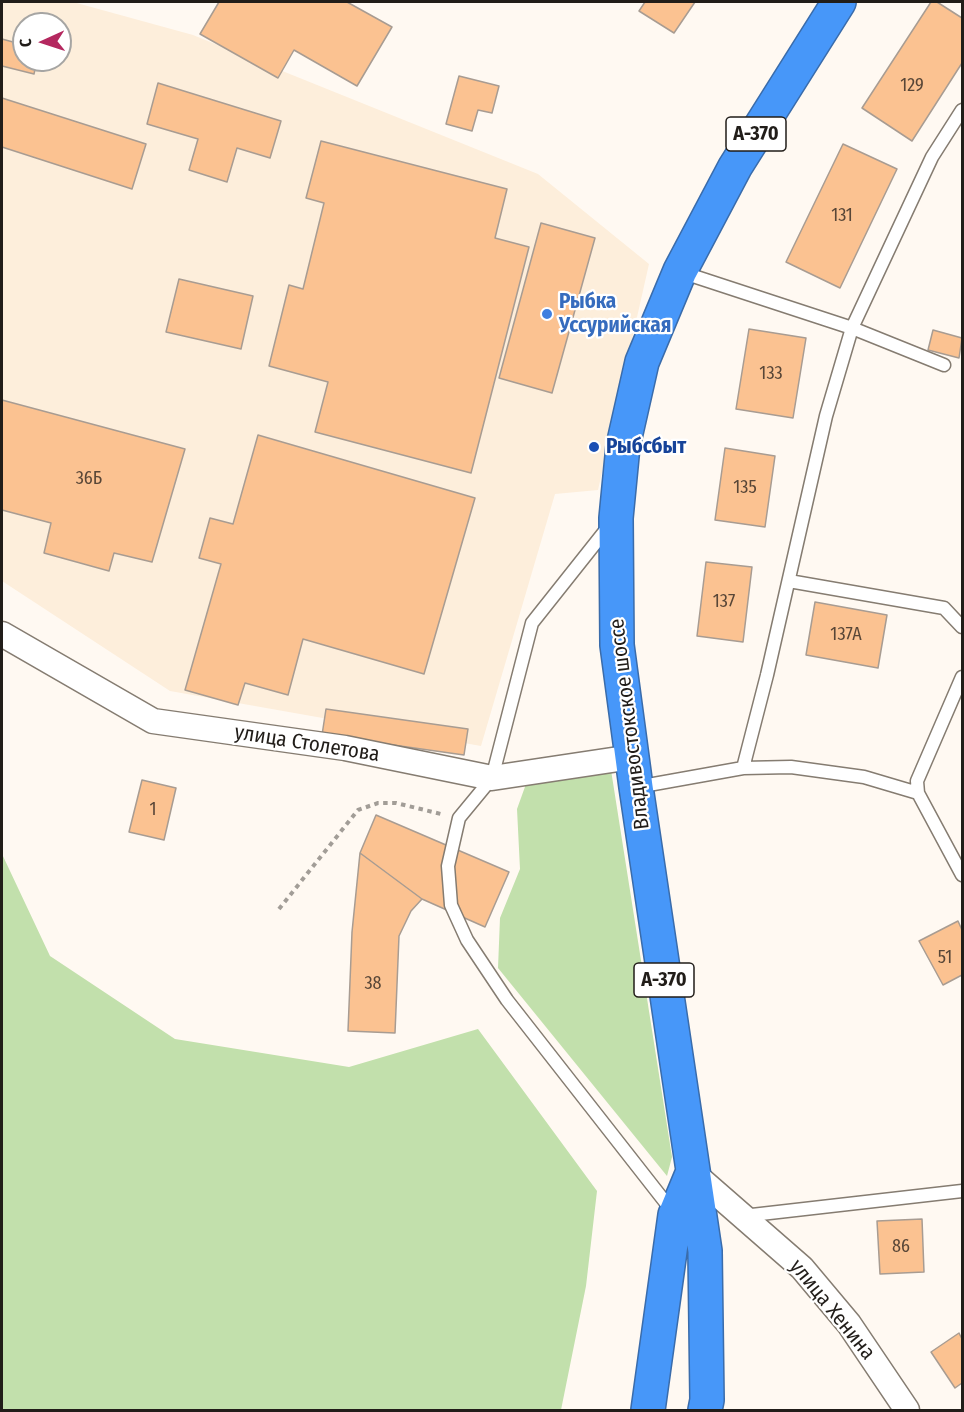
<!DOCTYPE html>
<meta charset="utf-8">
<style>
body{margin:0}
#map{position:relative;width:964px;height:1412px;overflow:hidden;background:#fff9f2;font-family:"Fira Sans Condensed",sans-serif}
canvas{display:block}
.frame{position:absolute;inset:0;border:3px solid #211d19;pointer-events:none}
.north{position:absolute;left:12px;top:12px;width:60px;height:60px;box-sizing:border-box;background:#fff;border:2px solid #a6a5a3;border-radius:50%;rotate:267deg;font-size:16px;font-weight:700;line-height:24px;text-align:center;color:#211d19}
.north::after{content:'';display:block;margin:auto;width:21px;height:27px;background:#b4285f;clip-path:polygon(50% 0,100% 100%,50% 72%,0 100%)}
</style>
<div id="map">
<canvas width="964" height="1412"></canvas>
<div class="frame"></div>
<div class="north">С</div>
</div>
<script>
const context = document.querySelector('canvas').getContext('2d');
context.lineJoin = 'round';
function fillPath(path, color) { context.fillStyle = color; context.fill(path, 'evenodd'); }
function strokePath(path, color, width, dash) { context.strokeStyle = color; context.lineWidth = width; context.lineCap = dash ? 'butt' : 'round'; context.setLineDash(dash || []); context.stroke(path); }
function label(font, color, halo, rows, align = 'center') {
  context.font = font + ' "Fira Sans Condensed",sans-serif'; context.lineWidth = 4.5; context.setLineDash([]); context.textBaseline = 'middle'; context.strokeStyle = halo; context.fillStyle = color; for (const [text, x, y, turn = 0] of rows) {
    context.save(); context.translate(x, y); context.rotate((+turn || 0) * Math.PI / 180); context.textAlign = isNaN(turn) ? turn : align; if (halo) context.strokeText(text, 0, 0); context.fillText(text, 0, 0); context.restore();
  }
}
fillPath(new Path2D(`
 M2,2H73L193,35L538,174L649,264L598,490L555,494L481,746L170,691L2,581ZM24,24H60V60H24Z`), '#fdeedb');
fillPath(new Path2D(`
 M611,770L672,1157L667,1176L498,968L500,918L520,869L517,809L526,784Z
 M2,854L50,956L175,1039L349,1067L478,1029L597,1191L586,1286L561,1410H2Z`), '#c2e0ac');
const building = new Path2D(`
 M219,2H347L392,27L357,86L294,50L278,78L200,34Z
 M645,2H695L674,33L639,11Z
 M931,2H937L962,18V63L912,141L862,108Z
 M2,39L24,45V60H37L34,74L2,66Z
 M459,76L499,86L492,113L478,110L472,131L446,124Z
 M158,83L281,121L270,158L237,148L227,182L189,170L198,139L147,124Z
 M2,98L146,144L132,189L2,147Z
 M321,141L507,189L495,238L529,247L471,473L315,432L328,382L269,366L289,285L303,289L324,203L306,198Z
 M843,144L897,169L840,288L786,262Z
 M541,223L595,238L552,393L499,378Z
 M179,279L253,296L241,349L166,332Z
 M749,329L806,338L793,418L736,409Z
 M933,330L962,338L959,358L928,350Z
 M2,400L185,449L152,562L114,553L109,571L44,553L51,523L2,510Z
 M258,435L475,498L424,674L303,639L288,695L245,683L238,705L185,690L221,564L199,558L210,518L233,524Z
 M725,448L775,456L765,527L715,520Z
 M706,562L752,567L743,642L697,636Z
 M815,602L887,615L878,668L806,655Z
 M326,709L468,729L464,755L322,735Z
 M142,780L176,788L164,840L129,832Z
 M376,815L509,872L485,927L422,899L360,853Z
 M360,853L422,899L411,911L399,936L395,1033L348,1031L352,932Z
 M958,921L962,930V975L943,985L919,941Z
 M922,1219L924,1272L880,1274L877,1221Z
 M959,1333L962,1339V1383L955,1388L931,1352Z`);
fillPath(building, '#fbc291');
strokePath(building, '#a89c92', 1.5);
const lane = new Path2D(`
 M681,272L852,328L944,365
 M609,526L532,623L492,778L459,818L448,866L451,905L467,940L507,1000L673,1212
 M789,581L944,608L962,627
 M962,677L917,781L918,793L962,875
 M743,768L767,675L826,416L852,328L932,157L962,110
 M637,787L743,768L791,767L864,777L918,793
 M743,1216L962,1191`);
const street = new Path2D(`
 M2,634L153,721L345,748L492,778L632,757
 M692,1172L802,1268L849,1324L907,1410`);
const highway = new Path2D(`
 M648,1410L675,1215L692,1174
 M705,1410L707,1400L705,1251L636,787L617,645L616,518L623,446L642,362L680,271L735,167L839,2`);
strokePath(lane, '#857c71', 15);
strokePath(street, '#857c71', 27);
strokePath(highway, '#3a6cab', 36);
strokePath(new Path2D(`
 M279,909L358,810L378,803H396L441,814`), '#a29d97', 4, [4.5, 4.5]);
strokePath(lane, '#fff', 12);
strokePath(street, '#fff', 24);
strokePath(highway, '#4797f9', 33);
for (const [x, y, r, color] of [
 [547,314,6,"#3f7fe0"],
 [594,447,6,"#1a4fb4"]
]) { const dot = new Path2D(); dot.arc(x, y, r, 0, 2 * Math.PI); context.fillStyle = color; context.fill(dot); strokePath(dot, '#fff', 2); }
label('18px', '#584637', null, [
 ["129",912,86],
 ["131",842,216],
 ["133",771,374],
 ["36Б",89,479],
 ["135",745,488],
 ["137",724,602],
 ["137А",846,635],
 ["1",153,810],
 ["51",945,958],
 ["38",373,984],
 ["86",901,1247]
]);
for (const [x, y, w] of [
 [756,134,60],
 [664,980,60]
]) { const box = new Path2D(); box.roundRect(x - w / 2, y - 17, w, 34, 4.5); context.fillStyle = '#fff'; context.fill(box); strokePath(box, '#211d19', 1.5); }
label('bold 20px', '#211d19', null, [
 ["А-370",756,134],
 ["А-370",664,980]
]);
label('bold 21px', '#366cbe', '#fff', [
 ["Рыбка",559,302],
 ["Уссурийская",559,326]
], 'left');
label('bold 21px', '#164399', '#fff', [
 ["Рыбсбыт",606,447]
], 'left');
label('21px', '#211d19', '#fff', [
 ["Владивостокское шоссе",630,724,-97],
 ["улица Столетова",307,744,9],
 ["улица Хенина",832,1310,51]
]);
</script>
